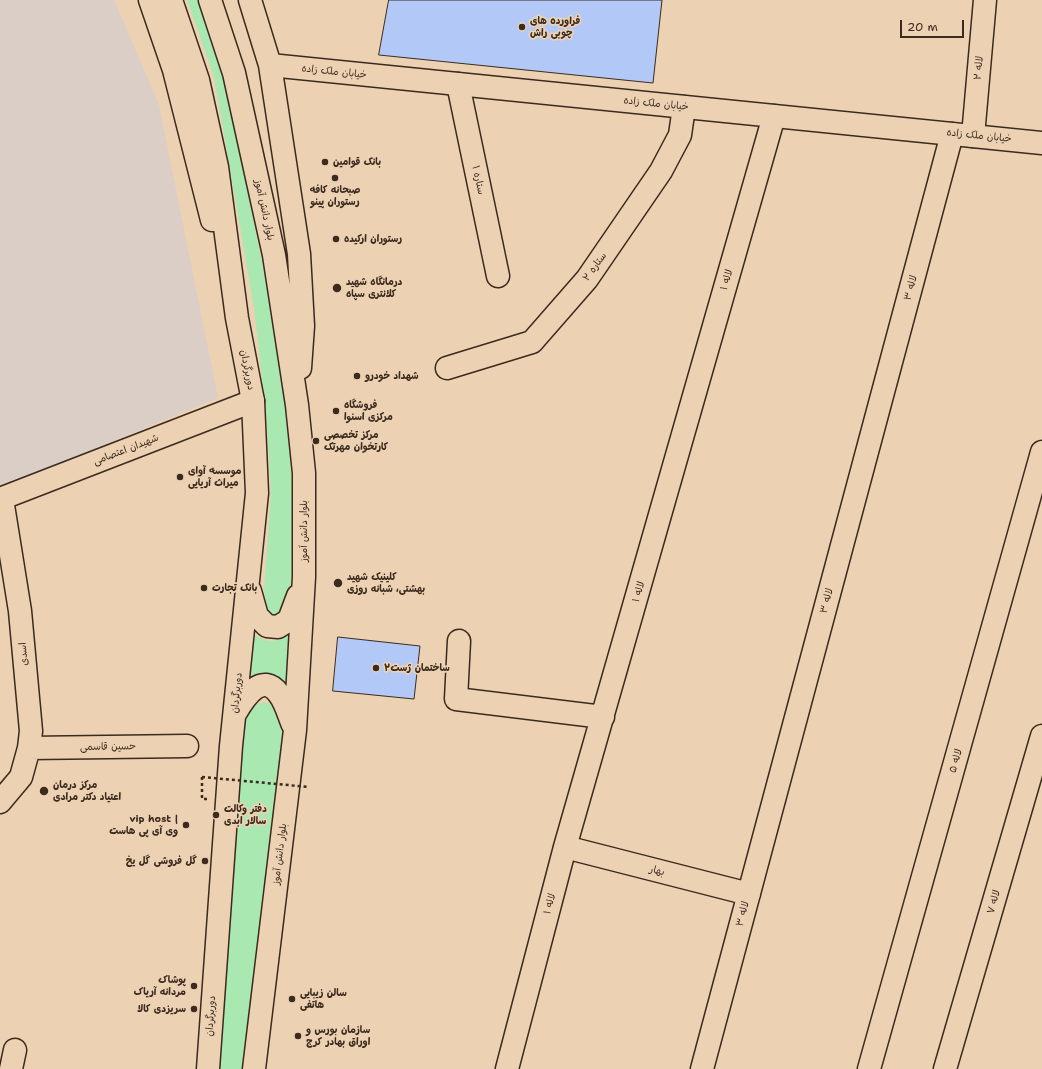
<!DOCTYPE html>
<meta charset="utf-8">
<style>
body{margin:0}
#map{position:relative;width:1042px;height:1069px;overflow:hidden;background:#ecd1b3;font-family:"Shantell Sans",sans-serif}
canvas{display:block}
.scale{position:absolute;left:900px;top:20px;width:64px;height:18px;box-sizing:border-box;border:2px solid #3b2a1e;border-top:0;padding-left:5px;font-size:12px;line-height:14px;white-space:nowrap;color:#3b2a1e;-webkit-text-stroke:3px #ecd1b3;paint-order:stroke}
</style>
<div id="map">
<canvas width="1042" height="1069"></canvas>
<div class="scale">20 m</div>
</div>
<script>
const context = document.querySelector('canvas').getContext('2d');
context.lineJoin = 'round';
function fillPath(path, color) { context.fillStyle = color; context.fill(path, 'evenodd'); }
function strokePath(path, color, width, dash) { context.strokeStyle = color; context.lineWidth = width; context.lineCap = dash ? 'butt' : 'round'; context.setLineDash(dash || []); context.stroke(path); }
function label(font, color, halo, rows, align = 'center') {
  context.font = font + ' "Shantell Sans","Playpen Sans Arabic",sans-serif'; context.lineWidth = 3.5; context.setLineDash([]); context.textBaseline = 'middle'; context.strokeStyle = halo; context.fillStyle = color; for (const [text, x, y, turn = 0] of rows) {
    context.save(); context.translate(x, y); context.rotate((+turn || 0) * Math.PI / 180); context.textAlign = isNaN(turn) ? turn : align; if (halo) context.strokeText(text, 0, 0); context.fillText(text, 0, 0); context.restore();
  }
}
fillPath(new Path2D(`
 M0,0H114L159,105L218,398L0,488Z`), '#dbcec7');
fillPath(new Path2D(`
 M187,0H199L225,81L270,301L287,409L292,485L293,581L290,601L284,613L273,616L266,607L264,588L271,493L266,413L254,308L214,77Z
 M298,614L290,699L241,693L248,630C275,651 285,640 298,614Z
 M263,702C278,705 280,717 284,730L244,1069H213L223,908L245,722C248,712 252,704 263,702Z`), '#a9e9b1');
const building = new Path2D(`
 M389,0H662L653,83L379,55Z
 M338,637L420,646L414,699L333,691Z`);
fillPath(building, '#b2c8f6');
strokePath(building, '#3b2a1e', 1);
const minor = new Path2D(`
 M458,84L498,276
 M973,136L985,0
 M447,368L532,342L587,279L661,171L680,135L684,107
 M0,499L253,401
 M459,641L456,699L603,717
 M29,748L187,746
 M0,802L21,777L29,748L31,731L20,611L2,499
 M565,847L749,894
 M11,1069L15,1050
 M507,1069L565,847L774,116
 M702,1069L952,134
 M869,1069L1042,452
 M945,1069L1042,736`);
const major = new Path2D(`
 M150,0L174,70L212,220
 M171,0L198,80L217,167L237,318L253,401L257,493L231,746L208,1069
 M210,0L234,73L274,255L297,405L304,473V577L295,730L254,1069
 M250,0L270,65L299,254L303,326L300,368
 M270,65L1042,143
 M250,591L257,616L267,626L278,627L289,620L298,596
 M236,712C245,697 262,671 279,694C286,703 289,716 293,725`);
strokePath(minor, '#3b2a1e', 25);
strokePath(major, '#3b2a1e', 25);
strokePath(new Path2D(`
 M202,777V799H207`), '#3b2a1e', 2.5, [3, 3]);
strokePath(minor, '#ecd1b3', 22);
strokePath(major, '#ecd1b3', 22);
strokePath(new Path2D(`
 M202,777L309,787`), '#3b2a1e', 2.5, [3, 3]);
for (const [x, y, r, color] of [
 [522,27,4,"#3b2a1e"],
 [325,162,4,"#3b2a1e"],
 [335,178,4,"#3b2a1e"],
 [336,239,4,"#3b2a1e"],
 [337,288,5,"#3b2a1e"],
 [357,376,4,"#3b2a1e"],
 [336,411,4,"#3b2a1e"],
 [316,441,4,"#3b2a1e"],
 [180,477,4,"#3b2a1e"],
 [338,583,5,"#3b2a1e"],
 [204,588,4,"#3b2a1e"],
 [376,668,4,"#3b2a1e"],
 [44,791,5,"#3b2a1e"],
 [216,815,4,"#3b2a1e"],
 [186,825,4,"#3b2a1e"],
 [205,861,4,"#3b2a1e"],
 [194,986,4,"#3b2a1e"],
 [292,999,4,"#3b2a1e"],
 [194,1009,4,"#3b2a1e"],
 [298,1036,4,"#3b2a1e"]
]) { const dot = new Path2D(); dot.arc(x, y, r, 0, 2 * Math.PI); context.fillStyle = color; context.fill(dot); strokePath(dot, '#ecd1b3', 1.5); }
label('bold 10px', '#3b2a1e', '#ecd1b3', [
 ["فراورده های",530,21],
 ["چوبی راش",530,33],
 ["بانک قوامین",333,162],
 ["صبحانه کافه",335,190,"center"],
 ["رستوران پینو",335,202,"center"],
 ["رستوران ارکیده",344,239],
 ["درمانگاه شهید",346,282],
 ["کلانتری سپاه",346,294],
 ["شهداد خودرو",365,376],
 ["فروشگاه",344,405],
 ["مرکزی اسنوا",344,417],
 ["مرکز تخصصی",324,435],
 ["کارتخوان مهرتک",324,447],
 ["موسسه آوای",188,471],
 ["میراث آریایی",188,483],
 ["کلینیک شهید",347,577],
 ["بهشتی، شبانه روزی",347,589],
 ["بانک تجارت",212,588],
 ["ساختمان ژست۲",384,668],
 ["مرکز درمان",53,785],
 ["اعتیاد دکتر مرادی",53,797],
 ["دفتر وکالت",224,809],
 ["سالار ابدی",224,821],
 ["vip host |",178,819,"right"],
 ["وی آی پی هاست",178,831,"right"],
 ["گل فروشی گل یخ",197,861,"right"],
 ["پوشاک",186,980,"right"],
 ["مردانه آریاک",186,992,"right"],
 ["سالن زیبایی",300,993],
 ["هاتفی",300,1005],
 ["سریزدی کالا",186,1009,"right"],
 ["سازمان بورس و",306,1030],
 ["اوراق بهادر کرج",306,1042]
], 'left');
label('10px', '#3b2a1e', '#ecd1b3', [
 ["لاله ۲",979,68,-85],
 ["خیابان ملک زاده",334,72,6],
 ["خیابان ملک زاده",656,104,6],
 ["خیابان ملک زاده",979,136,6],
 ["ستاره ۱",478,180,78],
 ["بلوار دانش آموز",264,210,78],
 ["ستاره ۲",595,267,-54],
 ["لاله ۱",727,280,-74],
 ["لاله ۳",911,288,-75],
 ["دوربرگردان",247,370,79],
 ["شهیدان اعتصامی",126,450,-21],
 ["بلوار دانش آموز",304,531,-90],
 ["لاله ۱",639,592,-74],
 ["لاله ۳",827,601,-75],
 ["اسدی",24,654,-95],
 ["دوربرگردان",237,693,-84],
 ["حسین قاسمی",108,747,-1],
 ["لاله ۵",956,761,-74],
 ["بلوار دانش آموز",280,854,-83],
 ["بهار",657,871,14],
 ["لاله ۷",994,902,-74],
 ["لاله ۱",550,904,-75],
 ["لاله ۳",743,914,-75],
 ["دوربرگردان",211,1016,-86]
]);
</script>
